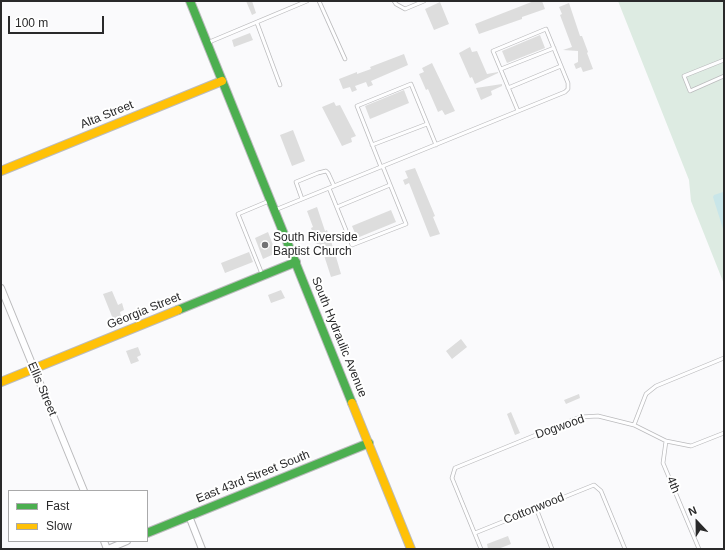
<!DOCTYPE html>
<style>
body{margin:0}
#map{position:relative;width:725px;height:550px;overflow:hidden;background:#fafafc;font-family:Arial,sans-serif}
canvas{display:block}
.frame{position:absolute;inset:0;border:2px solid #29292a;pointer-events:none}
.legend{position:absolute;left:8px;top:490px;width:140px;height:52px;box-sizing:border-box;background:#fff;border:1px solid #a9a9aa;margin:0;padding:5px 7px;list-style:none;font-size:12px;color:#29292a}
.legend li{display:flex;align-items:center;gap:8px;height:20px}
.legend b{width:20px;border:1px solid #a9a9aa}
.north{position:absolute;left:677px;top:502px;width:40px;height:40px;-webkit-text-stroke:3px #fff;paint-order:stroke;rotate:338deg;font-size:11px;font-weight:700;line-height:16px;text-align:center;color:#29292a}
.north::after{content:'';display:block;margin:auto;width:14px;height:18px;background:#29292a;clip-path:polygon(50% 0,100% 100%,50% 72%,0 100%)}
.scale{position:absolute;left:8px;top:16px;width:96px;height:18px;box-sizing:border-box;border:2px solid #29292a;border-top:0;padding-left:5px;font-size:12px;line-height:14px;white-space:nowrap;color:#29292a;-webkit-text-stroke:3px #fff;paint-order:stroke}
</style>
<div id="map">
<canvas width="725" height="550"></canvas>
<div class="frame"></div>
<ul class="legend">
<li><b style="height:5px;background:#4caf50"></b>Fast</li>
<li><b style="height:5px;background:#ffc107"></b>Slow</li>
</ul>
<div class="north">N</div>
<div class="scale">100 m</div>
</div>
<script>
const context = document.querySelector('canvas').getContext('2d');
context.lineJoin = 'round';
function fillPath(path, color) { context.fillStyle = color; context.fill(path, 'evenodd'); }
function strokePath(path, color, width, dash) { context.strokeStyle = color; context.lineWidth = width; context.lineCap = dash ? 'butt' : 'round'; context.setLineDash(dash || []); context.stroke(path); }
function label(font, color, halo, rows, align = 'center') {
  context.font = font + ' Arial,sans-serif'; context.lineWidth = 4; context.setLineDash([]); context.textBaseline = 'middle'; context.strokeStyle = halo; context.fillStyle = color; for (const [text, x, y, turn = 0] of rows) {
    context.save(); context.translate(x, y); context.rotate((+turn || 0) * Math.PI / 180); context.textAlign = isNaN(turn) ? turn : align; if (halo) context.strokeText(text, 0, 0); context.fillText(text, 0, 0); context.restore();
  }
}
fillPath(new Path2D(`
 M618,1H724V284L691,201L689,180Z`), '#ddebe2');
fillPath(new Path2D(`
 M723,192H724V232L713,197L714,195Z`), '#c9e6e9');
fillPath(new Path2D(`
 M246,1H252L256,13L252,15Z
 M534,1H542L545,9L522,17V19L479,34L475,24Z
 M440,2L449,24L434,30L425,9Z
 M569,3L580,36H582L588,52L587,53L593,69L583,72L581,67L576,69L574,64L578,62V51L563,50L572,47L560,15L562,14L559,7Z
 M250,33L253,40L234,47L232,40Z
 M540,35L545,48L507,63L502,51Z
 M470,47L472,52L477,51L487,74L498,72V73L475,84L472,77L470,78L459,53Z
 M404,54L408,65L371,81L373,85L368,87L366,82L355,86L357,90L352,92L350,87L343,89L339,79L357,72V74L371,69L370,67Z
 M432,63L455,111L445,115L442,110L438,112L428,89L426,90L419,74L424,72L422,68Z
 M502,84V86L491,91L492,95L481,100L476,88Z
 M404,90L409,103L370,119L365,106Z
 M334,102L336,106L340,105L356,136L351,138L352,142L342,146L322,107Z
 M293,130L305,161L292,166L280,135Z
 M415,168L435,216L433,217L440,234L430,237L409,183L405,185L403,180L408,178L405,171Z
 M317,207L325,231L327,230L334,250L341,274L331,277L321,246L318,247L311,228L313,227L307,211Z
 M391,210L396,222L357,238L352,226Z
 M268,232L276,253L263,259L255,238Z
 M249,252L253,262L225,273L221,263Z
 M281,290L285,298L271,303L268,295Z
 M112,291L118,305L122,303L124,310L120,312L121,316L113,319L103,294Z
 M461,339L467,347L452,359L446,351Z
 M138,347L141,355L137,357L139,361L131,364L126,351Z
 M579,394L580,398L566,404L564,400Z
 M511,412L520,433L515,435L507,414Z
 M508,536L511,544L498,549H488L487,544Z`), '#ddd');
const lane = new Path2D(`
 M319,1L345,59
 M394,1L396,4L405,9L424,1
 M257,23L280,85
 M207,43L307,1
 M724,60L684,76L690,91L724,76
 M501,69L554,48
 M508,88L561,66
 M372,145L427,124
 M381,167L357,106L411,84L436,145
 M329,188L352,245L406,224L383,167
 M302,199L296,182L318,173L326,171L328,173L334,186
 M337,207L390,185
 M275,210L565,92L568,89V83L546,29L493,51L518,111
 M262,274L238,214L269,201
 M634,425L666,441L691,446L724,433
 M666,441L663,463L699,549
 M536,508L552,549
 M475,533L594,485L601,491L625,549
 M481,549L452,478L455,468L580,417L598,416L634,425L646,394L656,386L724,358`);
const street = new Path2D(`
 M1,288L84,491
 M189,516L202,549
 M104,541L107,549
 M108,549L127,541`);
const fast = new Path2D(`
 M190,1L352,403
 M178,310L296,262
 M147,533L369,443`);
const slow = new Path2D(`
 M1,171L222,81
 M1,382L178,310
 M352,403L411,549`);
strokePath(lane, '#bbbbbd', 4.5);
strokePath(street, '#bbbbbd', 8);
strokePath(fast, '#bbbbbd', 10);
strokePath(slow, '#bbbbbd', 10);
strokePath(lane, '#fefeff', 3);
strokePath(street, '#fefeff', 6);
strokePath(fast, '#4caf50', 8);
strokePath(slow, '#ffc107', 8);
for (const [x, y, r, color] of [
 [265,245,4,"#727274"]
]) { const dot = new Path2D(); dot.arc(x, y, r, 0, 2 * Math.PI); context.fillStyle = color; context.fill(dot); strokePath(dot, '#fff', 1.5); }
label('12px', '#29292a', '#fff', [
 ["Alta Street",107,115,-22],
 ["Georgia Street",144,311,-22],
 ["South Hydraulic Avenue",339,337,68],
 ["Ellis Street",42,389,67],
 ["Dogwood",560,427,-19],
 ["East 43rd Street South",253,477,-22],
 ["4th",673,485,67],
 ["Cottonwood",534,509,-22]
]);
label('12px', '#29292a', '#fff', [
 ["South Riverside",273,238],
 ["Baptist Church",273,252]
], 'left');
</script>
